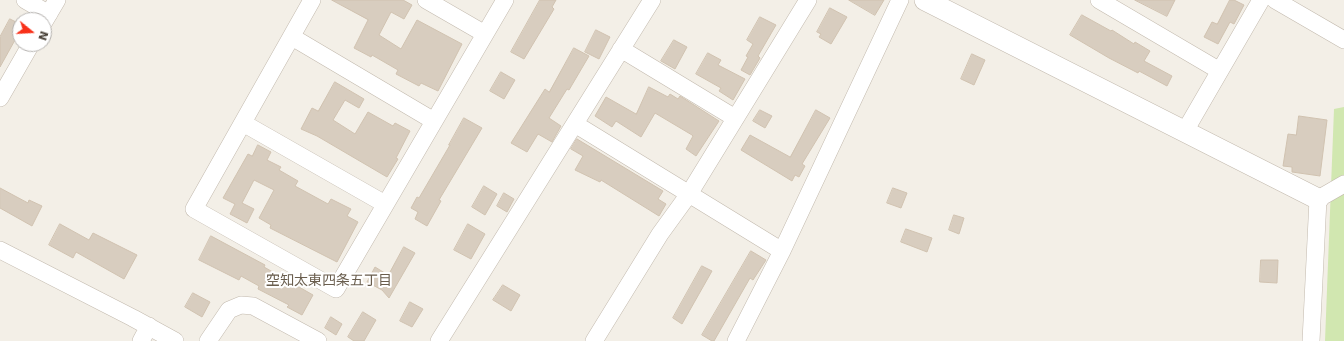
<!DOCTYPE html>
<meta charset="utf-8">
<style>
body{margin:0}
#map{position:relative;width:1344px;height:341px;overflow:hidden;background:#f3efe7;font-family:"DejaVu Sans",sans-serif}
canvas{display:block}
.north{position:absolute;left:12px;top:12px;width:40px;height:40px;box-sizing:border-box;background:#fff;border:1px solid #b5b2af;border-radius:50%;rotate:108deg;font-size:11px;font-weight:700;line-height:16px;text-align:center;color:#463f36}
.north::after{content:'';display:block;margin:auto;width:14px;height:18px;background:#f83019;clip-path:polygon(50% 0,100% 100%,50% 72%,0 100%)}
</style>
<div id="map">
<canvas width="1344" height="341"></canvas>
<div class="north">N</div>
</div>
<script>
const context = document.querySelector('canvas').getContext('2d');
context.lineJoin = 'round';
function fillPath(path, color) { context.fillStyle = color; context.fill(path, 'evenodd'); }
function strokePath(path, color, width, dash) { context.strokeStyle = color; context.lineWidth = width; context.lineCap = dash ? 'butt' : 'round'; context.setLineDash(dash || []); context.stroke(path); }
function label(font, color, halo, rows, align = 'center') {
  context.font = font + ' "DejaVu Sans","Noto Sans JP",sans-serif'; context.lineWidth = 4; context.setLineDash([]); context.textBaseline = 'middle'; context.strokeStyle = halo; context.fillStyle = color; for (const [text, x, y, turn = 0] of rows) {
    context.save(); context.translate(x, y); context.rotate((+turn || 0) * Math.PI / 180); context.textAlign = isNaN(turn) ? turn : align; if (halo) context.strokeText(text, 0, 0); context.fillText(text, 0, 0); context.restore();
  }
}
fillPath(new Path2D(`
 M1344,107V341H1325L1334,109Z`), '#d1e7b0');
const building = new Path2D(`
 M332,0H403L412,5L404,19L391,12L379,35L401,49L417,20L462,44L438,91L421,83L419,86L396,74L398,70L372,55L371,57L354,48L368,20Z
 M540,0H556L552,7L554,9L524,59L511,52Z
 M849,0H884L875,15Z
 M1135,0H1175L1167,16Z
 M1230,0H1234L1244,5L1234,24L1230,22L1218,44L1204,37L1212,22L1217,24Z
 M830,8L847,17L831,44L819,37L821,34L817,32Z
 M1082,15L1111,31L1112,30L1134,44L1135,42L1150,51L1144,61L1172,76L1167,86L1139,71L1138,73L1109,58L1070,35Z
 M760,17L776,25L758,56L760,58L750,75L741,70L748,57L746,56L753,44L747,40Z
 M10,19L20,24V31L0,67V37Z
 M596,30L610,37L599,59L585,52Z
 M674,40L687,47L675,69L661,61Z
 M574,48L589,56L569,90L567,89L549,118L561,126L552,142L538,134L527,152L511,143L545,89L549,92Z
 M708,53L721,60L718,65L745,79L733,100L719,91L721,88L696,74Z
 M972,54L985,60L974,85L961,79Z
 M501,72L515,80L504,99L490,91Z
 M335,82L364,99L359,108L345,100L333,120L355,134L368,112L393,126L395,123L410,131L396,158L398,159L387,177L317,136L301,129L312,108L318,111Z
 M649,87L668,97L670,94L678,99L680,96L719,121L696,156L686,149L693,136L692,135L655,113L641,137L616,121L612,127L595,116L606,97L636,114Z
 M760,110L772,116L765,128L753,121Z
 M816,110L830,118L802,164L805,166L799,177L795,175L792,181L741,150L750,135L790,157Z
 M1299,116L1327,120L1320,176L1292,172V167L1283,166L1288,134L1296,135Z
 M464,118L482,128L439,200L441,201L427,226L415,219L418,212L411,208L417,197L419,198L450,145H449Z
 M577,139L663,191L658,199L666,204L659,216L601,180L600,182L575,170L583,156L571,149Z
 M258,145L271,152L267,160L281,167L279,170L298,181L295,186L328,204L331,199L351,209L347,216L358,222L337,262L270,228L271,225L259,218L274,190L254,180L242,203L254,209L247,223L230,214L235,204L223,198L248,154L252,156Z
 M484,186L497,194L485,215L472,207Z
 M0,188L28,203L29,200L42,206L32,226L0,208Z
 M893,188L907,193L901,208L887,203Z
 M504,193L514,199L507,212L497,206Z
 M954,215L964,218L959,234L949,230Z
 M60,224L89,240L93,233L137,255L124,279L76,252L73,258L49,245Z
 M468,224L485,234L471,259L454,250Z
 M906,229L932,238L927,252L901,242Z
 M211,236L265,265L264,267L313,295L302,315L287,307L289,305L258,289L259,286L241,276L239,280L199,260Z
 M404,247L415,253L389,298L382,290L367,282L375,267L388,275Z
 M751,251L766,260L753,280L750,278L714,341H712L702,335Z
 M1261,260H1278L1277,283L1260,282Z
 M702,266L712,271L682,324L673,318Z
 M503,285L520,295L511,311L493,300Z
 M193,293L210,302L202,317L185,307Z
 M410,302L423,309L412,327L400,321Z
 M363,312L376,320L364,341H354L348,337Z
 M331,317L342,324L336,335L325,328Z`);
fillPath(building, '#d8cdbf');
strokePath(building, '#d0c2b0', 1);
const minor = new Path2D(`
 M25,0L49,14
 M312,0L194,209L336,289L505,0
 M426,0L485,34
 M1099,0L1220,71
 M1275,0L1344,40
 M44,22L57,0
 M292,37L434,121
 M621,49L735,118
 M0,98L31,44
 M243,123L385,204
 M575,124L782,251
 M1185,131L1261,0
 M0,250L133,318L175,341
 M141,341L149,326
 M208,341L229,310L241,305L253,306L318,341
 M439,341L652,0
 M594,341L660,234L689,194L808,0
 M736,341L782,251L900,0
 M1311,341L1318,199L1344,184`);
const tertiary = new Path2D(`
 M925,0L1318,199`);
strokePath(minor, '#c2b9ad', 18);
strokePath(tertiary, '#c2b9ad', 22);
strokePath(minor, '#fff', 17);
strokePath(tertiary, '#fff', 21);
label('14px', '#695d4d', '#fff', [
 ["空知太東四条五丁目",329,281]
]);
</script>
